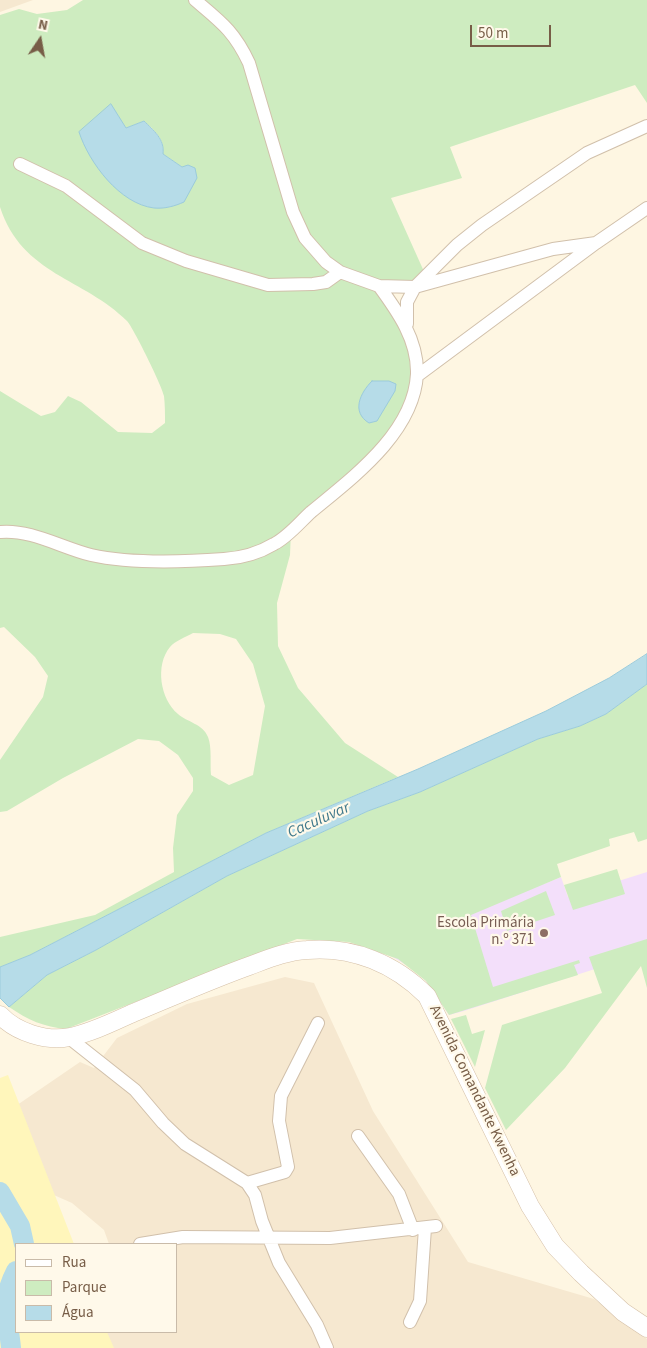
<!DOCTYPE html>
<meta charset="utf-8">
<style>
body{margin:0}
#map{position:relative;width:647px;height:1348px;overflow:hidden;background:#fef6e2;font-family:"Source Sans 3",sans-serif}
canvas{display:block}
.legend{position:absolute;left:15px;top:1243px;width:162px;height:90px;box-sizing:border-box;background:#fff9ea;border:1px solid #c9bba9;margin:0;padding:6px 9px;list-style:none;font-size:15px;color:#775d47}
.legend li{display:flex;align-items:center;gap:10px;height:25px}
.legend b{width:25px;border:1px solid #c9bba9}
.north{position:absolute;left:15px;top:15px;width:50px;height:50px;-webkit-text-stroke:4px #fff9ea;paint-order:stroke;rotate:12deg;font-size:14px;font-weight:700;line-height:20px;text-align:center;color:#775d47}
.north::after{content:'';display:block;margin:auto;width:18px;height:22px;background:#775d47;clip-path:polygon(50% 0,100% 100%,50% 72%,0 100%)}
.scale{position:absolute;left:470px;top:25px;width:81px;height:22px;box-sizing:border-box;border:2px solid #775d47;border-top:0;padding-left:6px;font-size:15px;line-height:18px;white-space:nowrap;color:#775d47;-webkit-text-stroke:4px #fff9ea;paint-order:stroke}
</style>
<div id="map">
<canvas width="647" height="1348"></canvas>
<ul class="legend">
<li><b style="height:6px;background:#fff"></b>Rua</li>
<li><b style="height:14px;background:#ceecc0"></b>Parque</li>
<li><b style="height:14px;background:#b6dce8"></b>Água</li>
</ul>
<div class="north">N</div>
<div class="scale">50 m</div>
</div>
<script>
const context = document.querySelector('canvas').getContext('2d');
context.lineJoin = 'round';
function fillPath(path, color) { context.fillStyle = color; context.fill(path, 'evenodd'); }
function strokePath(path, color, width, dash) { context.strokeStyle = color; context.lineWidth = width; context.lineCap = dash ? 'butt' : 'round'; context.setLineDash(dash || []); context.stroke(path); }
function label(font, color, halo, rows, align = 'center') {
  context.font = font + ' "Source Sans 3",sans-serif'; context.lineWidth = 4.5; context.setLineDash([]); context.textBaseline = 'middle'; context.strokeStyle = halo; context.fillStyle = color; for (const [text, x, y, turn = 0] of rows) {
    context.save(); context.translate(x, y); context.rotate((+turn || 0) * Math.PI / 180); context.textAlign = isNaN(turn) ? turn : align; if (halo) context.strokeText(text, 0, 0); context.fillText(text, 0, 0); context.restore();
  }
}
fillPath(new Path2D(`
 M0,0H33L0,12Z
 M285,977L314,983L373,1111L468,1262L594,1299L647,1339V1348H20L17,1332H176V1244H109L104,1230L72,1203L22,1181L4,1114L80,1062L94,1068L117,1038L187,1004Z`), '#f6e8d0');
fillPath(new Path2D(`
 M647,872V943L595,969L464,1011L449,1015L426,981L413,969L384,952L473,922L470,915L476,912L462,878L544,884L561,877L568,897Z`), '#f3dffa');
fillPath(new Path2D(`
 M83,0H647V103L635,85L450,147L462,178L391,198L426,276L415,287L380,286L416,360L401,423L291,530L290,555L277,603L278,646L298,688L345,743L398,777L266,833L30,955L0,967V937L95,915L174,872L173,848L177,815L193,791V778L178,755L159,741L138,739L63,778L7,811L0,812V760L43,697L48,676L35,657L4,627L0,628V391L41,416L55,412L68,396L81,402L118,432L152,433L165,423C165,414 165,405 164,396C163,388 133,327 127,321C84,278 22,275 0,207V15L19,9L37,14L67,10ZM117,111L119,119L126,128L144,121C154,130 165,139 163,154L182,167L171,207L154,208L138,203ZM193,633L220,634L236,639L253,664L265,706L253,775L229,785L211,775C210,764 212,747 208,737C203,724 187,722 178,714C160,699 155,665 170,647C175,641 186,637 193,633Z
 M647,684V839L638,842L634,832L609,839L610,846L557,864L561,877L471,915L493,987L579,960L580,963L574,965L578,975L449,1015L426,981L398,959L349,942L297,939L66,1029C44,1027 28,1020 9,1007L47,975L96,950L227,876L368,811L420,792L538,739L580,726L606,714Z
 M617,869L625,894L573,910L564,885Z
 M546,891L555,915L507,931L501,911Z
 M647,939V988L641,966L565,1068L506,1130L485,1088L502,1025L602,993L589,957Z
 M466,1015L472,1034L485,1030L475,1067L451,1019Z`), '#ceecc0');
fillPath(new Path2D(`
 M8,1075L74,1244H16V1332H107L114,1348H0V1078Z`), '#fff6bb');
const water = new Path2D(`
 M111,104L126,128L144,121C153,130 165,139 163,154L182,167L188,165L195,168L197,178L184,202C175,206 165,209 154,208C120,204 89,163 79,132Z
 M372,381H389L396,384L395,391L377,421L369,423C351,412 360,393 372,381Z
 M647,654V684L606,714L580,726L538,739L420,792L368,811L227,876L96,950L47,975L9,1007L0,998V967L30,955L266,833L418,769L546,711L609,678Z`);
fillPath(water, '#b6dce8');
strokePath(water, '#9bcbdb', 1);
strokePath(new Path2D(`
 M0,1192L20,1226L24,1244
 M11,1348C8,1316 0,1302 16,1271`), '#b6dce8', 20);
const street = new Path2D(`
 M195,0C221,22 234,31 249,63L293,212L305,238L326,262L340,272L379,286L415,287L553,249L596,243
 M20,164L66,186L142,243L186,261L268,285L313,284L326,282L340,272
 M407,324V302L415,287L457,245L482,225L587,153L647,126
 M417,376L596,243L647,208
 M0,532C31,529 62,548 91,555C131,564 183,562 224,559C241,558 259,553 274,544C288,537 300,522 311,512C352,478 414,433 417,374C418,340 398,312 379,286
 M68,1037L135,1090L163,1123L185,1144L247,1183L255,1195L262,1221L279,1263L317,1325L327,1348
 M358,1136L399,1194L413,1230
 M247,1183L285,1172L288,1167L279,1121L281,1096L318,1023
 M140,1244L183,1237L330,1238L436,1226
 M410,1322L420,1301L425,1228`);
const secondary = new Path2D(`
 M0,1015C16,1032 46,1042 70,1037C91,1033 113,1022 133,1013C172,997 210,980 249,966C268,959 287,951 307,950C353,946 395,964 427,996L530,1206L555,1246L581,1273L623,1312L647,1328`);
strokePath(street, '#d1c0ab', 14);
strokePath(secondary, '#d5c0a8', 19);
strokePath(street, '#fff', 12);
strokePath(secondary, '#fff', 18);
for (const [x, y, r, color] of [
 [544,933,5,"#8d6e63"]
]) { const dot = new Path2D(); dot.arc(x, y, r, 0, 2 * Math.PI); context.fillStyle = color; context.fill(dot); strokePath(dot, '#fff9ea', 2); }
label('15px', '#785e54', '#fff9ea', [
 ["Escola Primária",534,924],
 ["n.º 371",534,941]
], 'right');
label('15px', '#775d47', '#fff9ea', [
 ["Avenida Comandante Kwenha",474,1091,64]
]);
label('italic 16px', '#3f788b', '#fff9ea', [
 ["Caculuvar",319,821,-24]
]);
</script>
